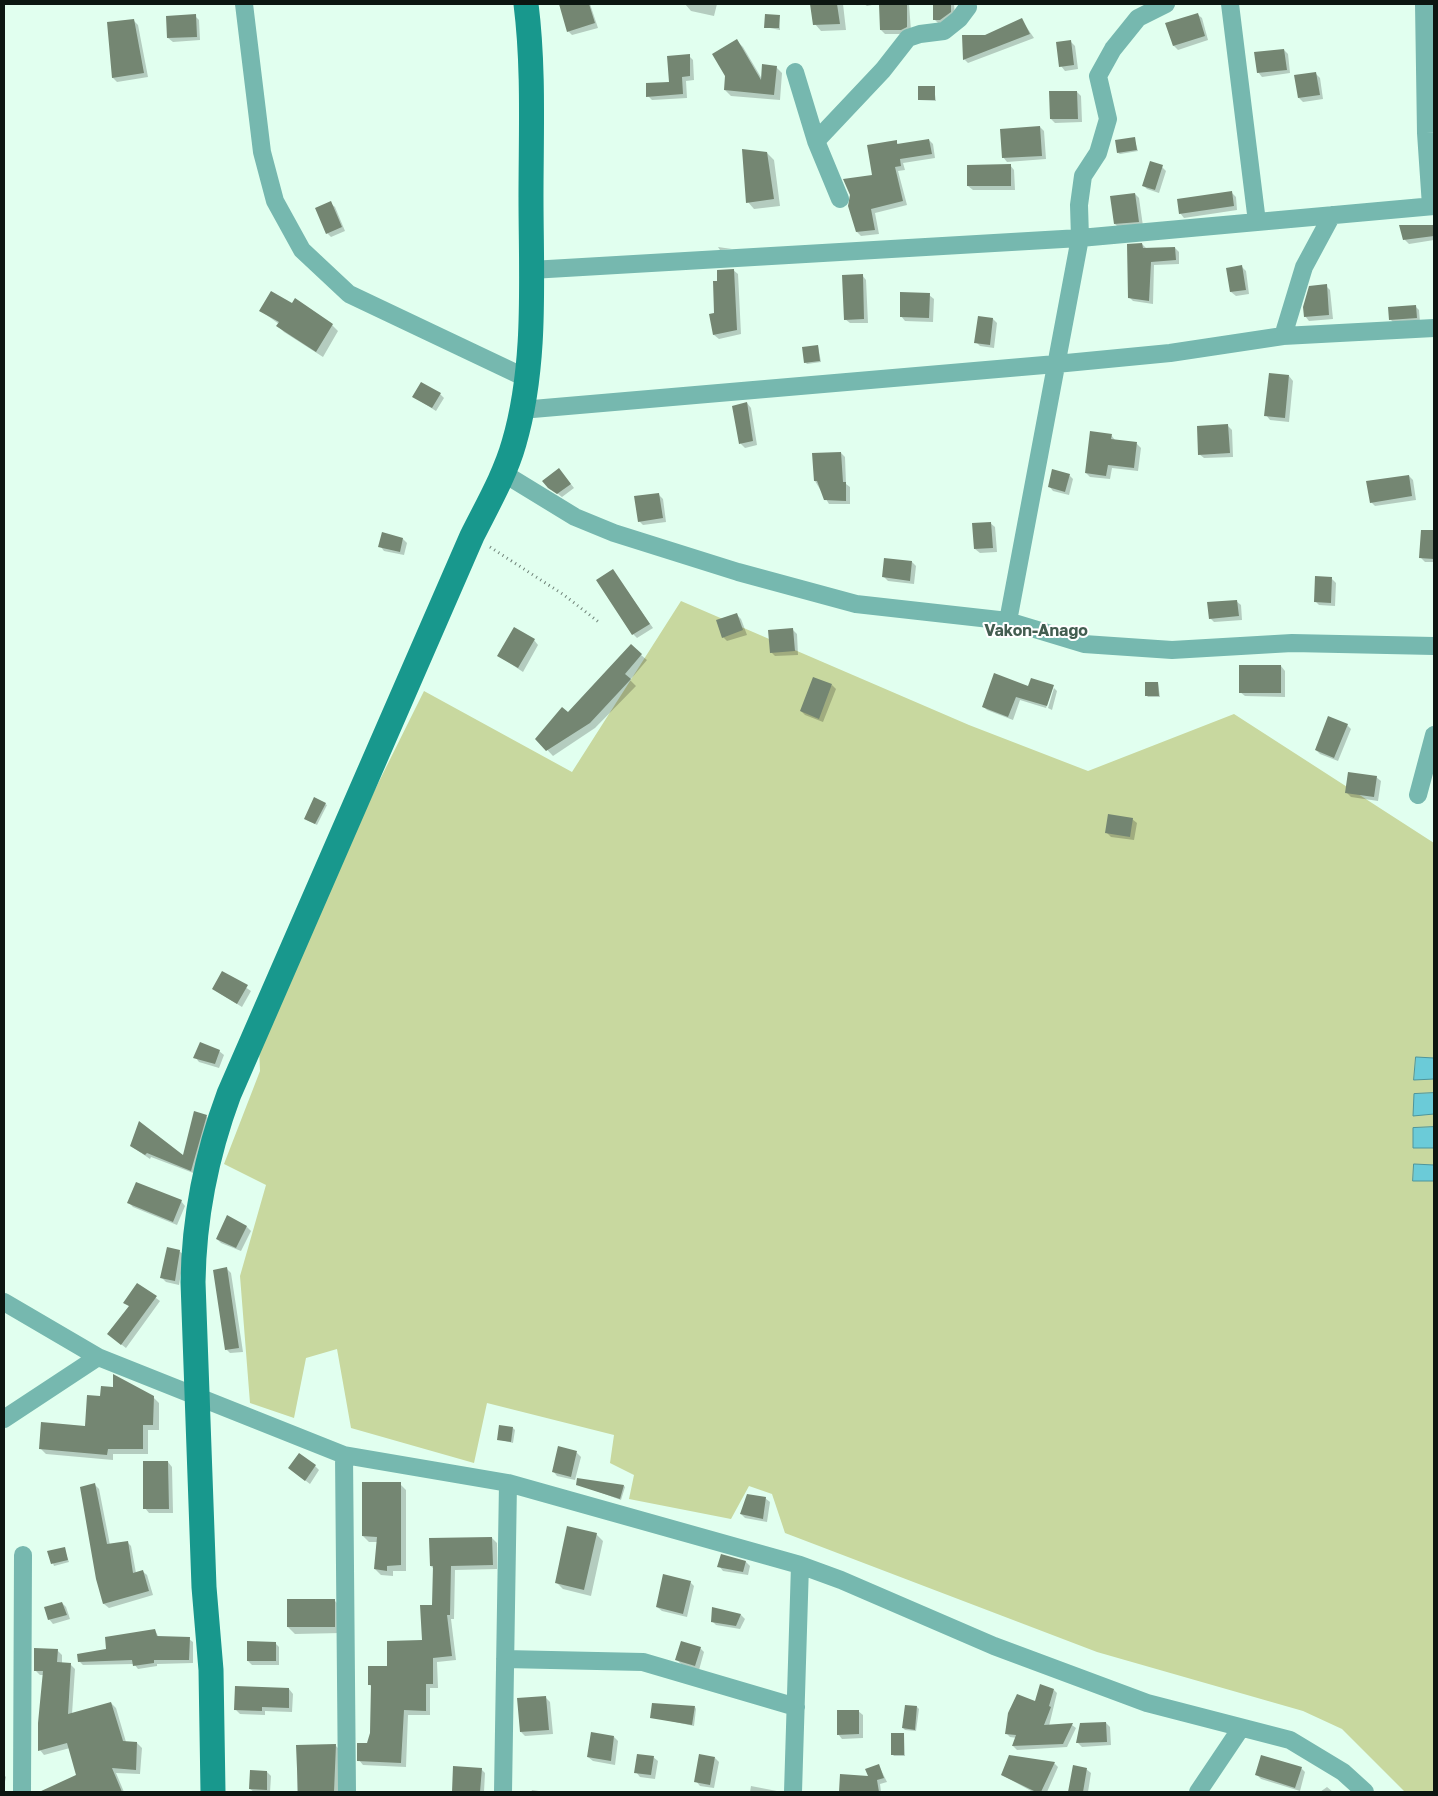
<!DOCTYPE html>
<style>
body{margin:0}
#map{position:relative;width:1438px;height:1796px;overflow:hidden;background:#e1ffef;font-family:"Golos Text",sans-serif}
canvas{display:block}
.frame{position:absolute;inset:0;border:5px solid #0c1611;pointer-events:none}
</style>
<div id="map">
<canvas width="1438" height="1796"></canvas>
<div class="frame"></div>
</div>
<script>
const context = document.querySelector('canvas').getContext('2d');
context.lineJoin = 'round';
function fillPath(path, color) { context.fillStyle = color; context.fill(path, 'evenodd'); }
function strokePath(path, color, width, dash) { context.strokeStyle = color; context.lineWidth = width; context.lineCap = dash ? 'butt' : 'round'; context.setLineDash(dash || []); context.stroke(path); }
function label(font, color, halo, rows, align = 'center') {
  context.font = font + ' "Golos Text",sans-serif'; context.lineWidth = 4; context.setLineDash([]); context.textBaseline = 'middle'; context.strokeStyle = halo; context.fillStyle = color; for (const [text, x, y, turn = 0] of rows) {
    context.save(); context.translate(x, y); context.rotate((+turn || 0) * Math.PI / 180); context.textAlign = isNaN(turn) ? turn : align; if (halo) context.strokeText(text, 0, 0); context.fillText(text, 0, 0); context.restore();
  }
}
fillPath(new Path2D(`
 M681,601L969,725L1088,771L1234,714L1434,843V1792H1405L1342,1729L1303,1711L1097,1652L785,1533L772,1494L749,1486L731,1519L629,1499L634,1475L610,1463L614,1435L487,1403L474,1463L351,1428L337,1349L306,1358L294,1418L250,1403L240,1276L266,1185L224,1164L260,1071L259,1047L330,880L424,691L572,772Z`), '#c8d89f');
const water = new Path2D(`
 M1416,1057L1434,1058V1079L1414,1080Z
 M1434,1093V1114L1413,1116L1414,1094Z
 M1434,1127V1148H1413V1128Z
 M1414,1164L1434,1165V1181H1413Z`);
fillPath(water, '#6bcbd8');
strokePath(water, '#4e959c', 1);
fillPath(new Path2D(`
 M560,4H590L598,28L572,35L568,31Z
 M685,4H717L714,16L691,11Z
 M811,4H843L846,30L821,31L815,24Z
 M864,4H877L867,6Z
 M881,4H909L911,31L906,34H885L881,30Z
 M934,4H954L955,16L939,24L935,20Z
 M1197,14L1202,18L1208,40L1178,50L1174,46L1167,24Z
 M195,16L199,20L200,40L173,42L168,38Z
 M779,16L780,30L765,27Z
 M1021,19L1034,38L968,63L964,59Z
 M134,21L138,25L148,77L117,82L113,78L108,23Z
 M737,41L743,47L762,79L776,67L782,73L780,100L731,96L725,90Z
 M1071,42L1075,46L1078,69L1065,71L1061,66Z
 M1284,50L1288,54L1290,73L1262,77L1258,72Z
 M689,56L693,60L694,80L686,81L687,98L652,100L648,96L670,83Z
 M1316,74L1320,78L1323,99L1303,102L1299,98Z
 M934,88L936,101L919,100Z
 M1077,92L1081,96L1082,122L1055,123L1051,119Z
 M1040,127L1044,131L1046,159L1007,162L1003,157Z
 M1134,138L1138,151L1120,154L1118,153Z
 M929,140L933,144L935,158L903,163L905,170L898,171L907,205L875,213L879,234L861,236L857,232L851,195L873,177L896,142L899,145Z
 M767,153L774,160L780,206L754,209L748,202Z
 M1010,165L1014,170L1015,190H973L968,186Z
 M1162,167L1166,171L1159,193L1147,189L1143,185Z
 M1231,192L1236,197L1237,210L1184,218L1180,213Z
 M1135,194L1139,198L1143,226L1119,228L1115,224Z
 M330,203L335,207L345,231L331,237L327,233Z
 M1401,226H1434V240L1409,244L1405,240Z
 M1142,244L1146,248H1175L1179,252V264L1154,265L1153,304L1133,301L1129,297Z
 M718,247L732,249L720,250Z
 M1241,266L1246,271L1249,294L1236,296L1231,292L1228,269Z
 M733,270L738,274L741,334L719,339L714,335L718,282Z
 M862,275L866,280L868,323H850L845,319Z
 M1326,286L1330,290L1333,319L1309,321L1305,316Z
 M929,295L934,299L933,322L905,321L901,316Z
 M1415,306L1419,310L1420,322L1394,323L1390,319Z
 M261,311L332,325L338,331L323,357L284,332L278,326L279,324Z
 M979,318L993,319L997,323L994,348L980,346L976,342Z
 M818,346L821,362L807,364L805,362Z
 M1289,376L1293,381L1289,422L1270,420L1266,415Z
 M440,394L444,398L436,411L414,397Z
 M747,403L751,408L757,445L745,448L741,444L734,406Z
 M1228,426L1232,430L1233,457L1204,458L1199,454Z
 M1111,435L1115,440L1137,444L1141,448L1138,471L1112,468L1110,479L1090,477L1086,473Z
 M841,453L845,457L846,484L850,487V504H829L815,481Z
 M563,474L574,488L562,497L549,487Z
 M1069,475L1073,479L1069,495L1053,491L1049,486Z
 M1409,476L1413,480L1416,500L1375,506L1371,502Z
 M658,494L663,499L666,522L643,525L639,521Z
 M990,523L995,527L997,552L980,553L975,549Z
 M1433,531L1434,562H1425L1421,558Z
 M403,539L407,543L404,555L384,551L380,546Z
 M912,562L916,566L914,584L888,581L884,577Z
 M613,571L653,628L637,638L633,634Z
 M1332,579L1336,583L1335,606L1319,605L1315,601Z
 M1236,601L1241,605L1242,620L1214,622L1210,618Z
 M737,615L741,619L747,635L727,641L723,637Z
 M792,629L797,634L798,655L775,656L771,652Z
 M534,640L538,645L523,672L499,656Z
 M641,655L647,660L630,680L636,686L595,728L553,756L537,739Z
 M1281,666L1285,671V697L1245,696L1240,692Z
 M1158,683L1160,697H1148L1146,695Z
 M832,685L836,689L823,722L805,715L801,711Z
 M1053,686L1046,708L1020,700L1013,720L987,710L983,706L1029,688Z
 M1054,688L1057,691L1052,710L1048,708Z
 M1347,725L1351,729L1338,761L1320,754L1316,750Z
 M1376,777L1381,781L1378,801L1351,797L1347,793Z
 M325,804L327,805L317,825L307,820Z
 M1132,819L1137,823L1134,840L1111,837L1107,833Z
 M223,972L251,991L242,1007L213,989Z
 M219,1051L224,1055L219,1068L199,1062L195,1057Z
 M206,1116L210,1120L196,1174L151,1157L150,1159L131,1146L184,1157Z
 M181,1201L185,1206L177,1225L133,1207L129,1203Z
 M247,1227L251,1231L241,1251L221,1243L217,1239Z
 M179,1251L184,1255L179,1285L166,1282L162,1278Z
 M227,1269L231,1273L243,1352L230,1353L226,1349Z
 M137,1284L160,1301L126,1348L113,1338L130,1307L125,1303Z
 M153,1397L159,1403V1430H148V1454H113V1460L46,1454L40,1448Z
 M513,1428L515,1430L513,1443L498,1439Z
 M559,1448L577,1453L581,1457L575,1480L557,1476L553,1471Z
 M168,1462L172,1467L173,1513H149L145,1508Z
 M315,1466L319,1470L310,1484L289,1468Z
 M400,1484L406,1490V1571H393V1576L381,1575L375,1569L377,1542H369L363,1536Z
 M577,1484L624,1486L625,1487L621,1500Z
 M95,1485L99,1489L110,1545L127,1542L131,1546L136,1573L142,1571L147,1575L153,1595L109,1608L104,1604Z
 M765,1498L770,1502L767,1522L745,1518L741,1514Z
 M596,1534L603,1541L591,1596L563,1589L556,1582Z
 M492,1538L497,1543V1569L455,1570L454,1619H451L456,1660L437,1662L438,1688H430V1715H408L406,1767L363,1765L359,1760L368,1744L371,1733L372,1687L369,1684L389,1667L424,1641L433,1607L434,1569L431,1566Z
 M64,1548L69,1562L54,1566L49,1552Z
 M722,1555L746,1562L750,1566L748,1575L723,1571L719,1566Z
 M690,1582L694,1586L687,1617L662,1611L657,1607Z
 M334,1600L341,1607V1633L295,1634L288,1627Z
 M62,1603L66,1607L70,1619L53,1624L49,1619Z
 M713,1609L741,1615L745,1619L740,1629L716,1625L712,1621Z
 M155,1630L159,1638L189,1639L193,1642V1663L157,1664V1666L138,1669L134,1664L83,1665L80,1662Z
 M275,1643L279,1647V1665H252L248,1661Z
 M700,1648L704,1652L699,1670L681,1664L677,1660Z
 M57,1650L62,1655V1663L70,1664L75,1669L72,1714L111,1703L116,1708L126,1742L137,1743L142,1748L140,1774L116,1773L124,1792H43L77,1775L70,1748L44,1755L40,1750L44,1675H40L35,1670Z
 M289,1689L293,1694L292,1712L265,1711V1715L240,1714L236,1710Z
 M1054,1690L1057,1693L1049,1726L1072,1725L1076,1728L1067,1747L1017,1750L1013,1746L1017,1738L1010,1737L1006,1733L1036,1703Z
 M546,1698L550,1702L553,1734L525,1736L521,1732Z
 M695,1707L696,1709L694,1726L652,1717Z
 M917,1707L919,1709L916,1731L905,1730L903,1728Z
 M858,1711L863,1715V1738L842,1739L838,1734Z
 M1106,1723L1110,1727L1111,1745L1082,1747L1078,1743Z
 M904,1734L905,1756H894L892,1754Z
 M614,1737L618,1741L615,1765L593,1761L588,1757Z
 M335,1745L342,1752L341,1792H297V1746Z
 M653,1757L658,1761L655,1779L640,1777L636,1772Z
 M715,1758L719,1762L714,1788L700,1786L696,1781Z
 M1054,1763L1058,1767L1047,1792H1033L1002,1775Z
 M879,1766L887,1782L880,1784L881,1792H840L841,1775L870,1777Z
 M454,1767L481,1769L485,1773L484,1792H453Z
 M1074,1767L1086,1769L1091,1773L1088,1792H1069Z
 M1301,1768L1305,1772L1300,1791L1261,1779L1257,1775Z
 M267,1772L271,1776L270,1792H254L250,1789Z
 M4,1775L6,1777L4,1786Z
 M751,1786L782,1792H750Z
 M1327,1787L1333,1792H1320Z
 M532,1790L546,1792H531Z`), '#0003');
fillPath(new Path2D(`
 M559,4H589L595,23L567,32Z
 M810,4H837L840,24L813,25Z
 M879,4H907V27L901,30H880Z
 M933,4H951V12L940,20H933Z
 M1198,13L1205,36L1173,46L1165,23Z
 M196,14L197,37L167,38L166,16Z
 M765,14L780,15L779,28H764Z
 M1022,18L1030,34L963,60L962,35H985Z
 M134,19L144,73L112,78L107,22Z
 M737,39L761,80L762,64L777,66L774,95L724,90L725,76L712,54Z
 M1071,40L1074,65L1059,67L1056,42Z
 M1284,49L1287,70L1257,73L1254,52Z
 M690,54V76L682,77L683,94L646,97V83L669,82L667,56Z
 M1316,72L1320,95L1298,98L1294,75Z
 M918,86H935V100H918Z
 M1049,91H1077L1078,119H1050Z
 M1040,126L1042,156L1002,158L1000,129Z
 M1135,137L1137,150L1117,153L1115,140Z
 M929,139L932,154L900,159L901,166L895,167L903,201L871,209L875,230L856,232L848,206L850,195L843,179L872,175L867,145L897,140V144Z
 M742,149L767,152L774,199L746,203Z
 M1150,161L1163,165L1155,190L1142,186Z
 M1011,164V186H967V165Z
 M1232,191L1234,206L1179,214L1177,199Z
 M1135,193L1139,222L1114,224L1110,196Z
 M331,201L342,227L326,234L315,208Z
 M1399,225H1434V236L1403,240Z
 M1142,243L1143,248L1175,247L1176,260L1151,262L1149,301L1128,298L1127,244Z
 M1242,265L1246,290L1230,292L1226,268Z
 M734,269L737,330L713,335L709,314L714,313L713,281H717V270Z
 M863,274L864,319L844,320L842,275Z
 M1327,284L1329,315L1304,317L1303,307L1309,286Z
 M271,291L292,303L295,298L333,324L316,352L276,326L279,322L259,311Z
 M900,292L930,293L929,318L900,317Z
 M1416,305L1417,318L1389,320L1388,307Z
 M978,316L993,318L990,345L974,343Z
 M818,345L820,361L804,363L802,347Z
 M1269,373L1289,375L1285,418L1264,416Z
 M421,382L441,393L432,408L412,397Z
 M747,402L753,441L739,444L732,406Z
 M1228,424L1230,453L1198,455L1197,426Z
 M1090,431L1112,434L1111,439L1137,442L1134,468L1108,465L1106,476L1085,473Z
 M841,452L843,482H846V501L824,500L817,481H814L812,453Z
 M559,468L571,484L557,494L548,488L542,481Z
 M1052,469L1070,474L1065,492L1048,487Z
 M1409,475L1412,496L1370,503L1366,481Z
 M659,493L663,518L638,522L634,496Z
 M991,522L993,548L974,549L972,523Z
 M1421,530H1434V559L1419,558Z
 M382,532L403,538L400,552L378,547Z
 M884,558L912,561L910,581L882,577Z
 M613,569L650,624L632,635L596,580Z
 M1315,576L1332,577L1331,603L1314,602Z
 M1237,600L1239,616L1209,619L1207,602Z
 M737,613L743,630L722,638L716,620Z
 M514,627L535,639L518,668L497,656Z
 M793,628L795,651L770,653L768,630Z
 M631,644L642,654L625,674L631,679L590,723L546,751L535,739L562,707L568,712Z
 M1239,665H1281V693H1239Z
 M994,673L1028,686L1031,678L1054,685L1047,706L1016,697L1008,717L982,707Z
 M813,677L832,684L819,719L800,711Z
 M1145,682H1158L1159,696H1145Z
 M1328,716L1348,724L1334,758L1315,750Z
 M1348,772L1377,776L1374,797L1345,793Z
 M314,797L326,803L315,824L304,819Z
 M1108,814L1133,818L1130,837L1105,833Z
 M222,971L248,985L237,1004L212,989Z
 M200,1042L220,1050L215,1064L193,1058Z
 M194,1111L207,1115L191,1171L147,1153L145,1155L130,1146L139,1121L183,1155Z
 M136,1182L182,1200L173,1222L127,1203Z
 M227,1215L247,1226L236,1248L216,1239Z
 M167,1247L180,1250L175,1281L160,1278Z
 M227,1267L239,1348L225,1350L213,1270Z
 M137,1283L157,1296L121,1345L107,1334L129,1306L123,1303Z
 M113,1374L154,1396L153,1425H143V1449H108L107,1455L39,1449L41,1422L85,1426L87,1395L100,1396L101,1386L113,1387Z
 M499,1425L513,1427L511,1442L497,1440Z
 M558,1446L577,1451L571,1477L552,1472Z
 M299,1453L316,1465L305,1481L288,1468Z
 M143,1461H168L169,1509H143Z
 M577,1478L624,1485L620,1499L576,1485Z
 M362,1482H401V1565L387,1566V1571L374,1569L377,1537L362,1536Z
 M95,1483L107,1544L128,1541L133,1573L143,1570L149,1591L103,1604L96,1579L80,1487Z
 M747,1494L766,1497L763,1519L740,1514Z
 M567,1526L597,1533L584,1590L555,1583Z
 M492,1537L493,1565L451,1566L450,1615H447L452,1656L433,1658V1684H426V1711L404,1710L401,1763L357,1761V1743H367L370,1733L371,1685H368V1666H387V1641L422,1640L420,1605H432L433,1566H430L429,1538Z
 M65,1547L68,1560L51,1564L47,1551Z
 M721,1554L746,1561L743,1572L717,1567Z
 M663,1574L691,1581L683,1614L656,1607Z
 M287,1599H335V1627H287Z
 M62,1602L67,1615L48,1620L44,1607Z
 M712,1607L741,1614L736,1626L711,1622Z
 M155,1629L157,1636L190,1637L189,1660H154V1663L133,1666L132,1660L78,1662L77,1654L106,1649L105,1637Z
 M247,1641L276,1642V1661H247Z
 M681,1641L701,1647L695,1666L675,1660Z
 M34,1648L58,1649L57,1662L71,1663L68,1714L111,1702L123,1741L137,1742L136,1770L112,1768L122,1792H39L76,1775L67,1743L38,1751V1723L43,1671H34Z
 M1040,1684L1054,1689L1049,1706L1051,1707L1044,1725L1073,1723L1063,1744L1012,1746L1016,1735L1005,1734L1008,1713L1017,1694L1035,1701Z
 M235,1686L289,1688V1708L262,1707V1711L234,1710Z
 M546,1696L549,1730L520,1732L517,1698Z
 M652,1703L695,1706L692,1725L650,1718Z
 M905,1705L917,1706L915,1730L902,1728Z
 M837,1710H859V1734L837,1735Z
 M1106,1722L1107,1742L1076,1743L1080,1723Z
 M591,1732L614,1736L611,1761L587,1757Z
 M891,1733H904V1755H891Z
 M336,1744L334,1792H298L296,1745Z
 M637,1754L654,1756L651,1775L634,1773Z
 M699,1754L715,1757L710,1785L694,1782Z
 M1009,1755L1055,1762L1041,1792H1036L1001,1775Z
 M1261,1755L1302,1767L1295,1788L1255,1775Z
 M879,1764L884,1778L877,1780L879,1792H839L840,1774L868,1776L865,1769Z
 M1073,1765L1087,1768L1083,1792H1068Z
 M453,1766L482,1768L480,1792H452Z
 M250,1770L267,1771V1790L249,1789Z`), '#748672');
strokePath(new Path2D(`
 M490,547L564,595L600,623`), '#6e8177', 3, [1, 4]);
strokePath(new Path2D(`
 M244,4L262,152L275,201L302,250L349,294L526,378
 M1230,4L1257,222
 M1424,4L1426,133L1431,206
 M795,72L816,141L840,199
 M816,141L883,70L908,38L920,34L944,31L959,19L968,7L967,4
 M531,270L1080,238L1434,206
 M1283,336L1304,267L1332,215
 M521,410L1056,364L1170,353L1283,336L1434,328
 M503,473L575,517L614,533L738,572L856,604L1008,621L1084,644L1172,650L1292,643L1434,646
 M1008,621L1080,238L1079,205L1083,176L1098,153L1108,119L1098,76L1113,49L1138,18L1166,4
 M1418,795L1434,735
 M4,1302L98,1357L344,1455L508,1483L800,1565L841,1580L994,1646L1147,1703L1290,1740L1343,1772L1365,1792
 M4,1419L98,1357
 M344,1455L347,1792
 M505,1659L643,1662L796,1707
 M22,1792L23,1555
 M503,1792L508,1483
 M793,1792L800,1565
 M1198,1792L1241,1728`), '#76b8af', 18);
strokePath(new Path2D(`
 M213,1792L211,1670L204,1587L193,1282C194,1216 206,1156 229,1094L472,536C487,506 505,475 514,443C537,364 531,278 531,197C531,133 534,67 526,4`), '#18988d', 25);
label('bold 16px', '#435d50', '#fff', [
 ["Vakon-Anago",1036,631]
]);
</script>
